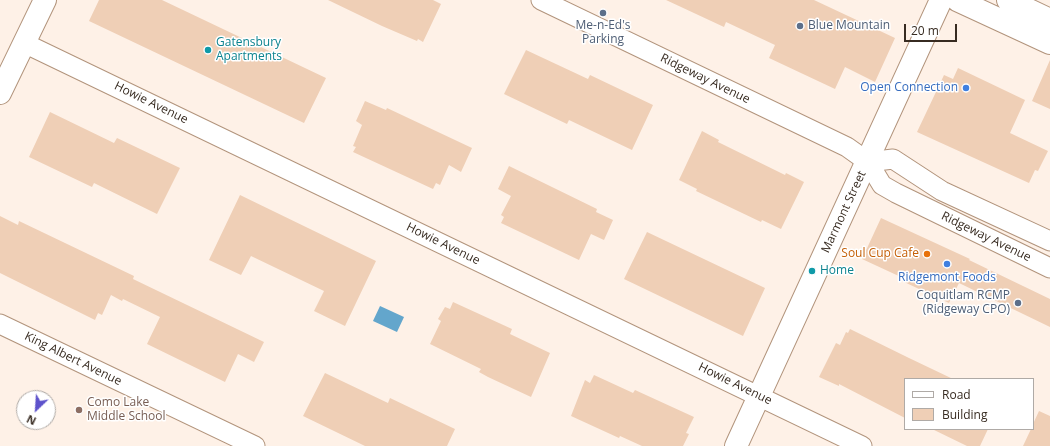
<!DOCTYPE html>
<style>
body{margin:0}
#map{position:relative;width:1050px;height:446px;overflow:hidden;background:#fef1e7;font-family:"Open Sans",sans-serif}
canvas{display:block}
.legend{position:absolute;left:904px;top:378px;width:130px;height:52px;box-sizing:border-box;background:#fff;border:1px solid #afaaa6;margin:0;padding:5px 7px;list-style:none;font-size:12px;color:#372b21}
.legend li{display:flex;align-items:center;gap:8px;height:20px}
.legend b{width:20px;border:1px solid #afaaa6}
.north{position:absolute;left:16px;top:390px;width:40px;height:40px;box-sizing:border-box;background:#fff;border:1px solid #afaaa6;border-radius:50%;rotate:205deg;font-size:11px;font-weight:700;line-height:16px;text-align:center;color:#372b21}
.north::after{content:'';display:block;margin:auto;width:14px;height:18px;background:#5d52cb;clip-path:polygon(50% 0,100% 100%,50% 72%,0 100%)}
.scale{position:absolute;left:904px;top:24px;width:53px;height:18px;box-sizing:border-box;border:2px solid #372b21;border-top:0;padding-left:5px;font-size:12px;line-height:14px;white-space:nowrap;color:#372b21;-webkit-text-stroke:3px #fff;paint-order:stroke}
</style>
<div id="map">
<canvas width="1050" height="446"></canvas>
<ul class="legend">
<li><b style="height:5px;background:#fff"></b>Road</li>
<li><b style="height:11px;background:#efcfb6"></b>Building</li>
</ul>
<div class="north">N</div>
<div class="scale">20 m</div>
</div>
<script>
const context = document.querySelector('canvas').getContext('2d');
context.lineJoin = 'round';
function fillPath(path, color) { context.fillStyle = color; context.fill(path, 'evenodd'); }
function strokePath(path, color, width, dash) { context.strokeStyle = color; context.lineWidth = width; context.lineCap = dash ? 'butt' : 'round'; context.setLineDash(dash || []); context.stroke(path); }
function label(font, color, halo, rows, align = 'center') {
  context.font = font + ' "Open Sans",sans-serif'; context.lineWidth = 3; context.setLineDash([]); context.textBaseline = 'middle'; context.strokeStyle = halo; context.fillStyle = color; for (const [text, x, y, turn = 0] of rows) {
    context.save(); context.translate(x, y); context.rotate((+turn || 0) * Math.PI / 180); context.textAlign = isNaN(turn) ? turn : align; if (halo) context.strokeText(text, 0, 0); context.fillText(text, 0, 0); context.restore();
  }
}
fillPath(new Path2D(`
 M380,306L404,317L397,332L373,321Z`), '#63a6cc');
fillPath(new Path2D(`
 M99,0H162L326,78L304,123L89,21Z
 M328,0H433L441,4L423,42L418,39L417,41L382,26Z
 M666,0H814L895,38L875,82L845,67L835,89L769,58L775,45L726,22L724,27Z
 M526,50L588,79L590,75L653,105L632,150L569,120L567,124L504,94Z
 M1050,60V109L1032,101Z
 M958,68L1025,100L1010,133L1048,151L1038,171L1035,170L1029,183L917,132L944,75L953,79Z
 M365,101L386,110L387,108L472,148L461,172L449,165L440,185L436,183L433,189L353,152L356,147L353,146L362,125L356,121Z
 M50,112L114,143L117,138L180,168L157,214L94,183L92,187L29,157Z
 M702,131L719,140L718,142L785,175L786,173L804,182L781,229L762,220L761,222L696,191L697,189L679,180Z
 M509,166L597,209L596,212L613,220L604,240L591,234L579,260L501,223L504,217L501,215L511,196L498,189Z
 M240,195L376,261L345,326L314,311L324,291L251,256L241,275L209,260Z
 M0,216L18,225L19,221L134,276L133,279L264,342L254,362L238,354L225,382L147,344L160,317L123,299L122,301L111,295L102,315L98,313L95,320L0,273Z
 M881,218L970,259L969,260L1050,299V327L959,283L949,303L902,281L903,278L862,259Z
 M647,232L765,288L743,336L624,279Z
 M453,302L512,329L510,334L550,353L531,397L488,377L479,372L481,369L430,344L441,321L438,319L445,307L450,309Z
 M850,329L909,358L953,379H905V418L839,384V386L819,377L836,343L840,345L846,332L848,333Z
 M325,373L388,403L390,398L455,429L447,446H365L303,416Z
 M594,375L631,392L633,393L635,390L694,417L686,433L689,434L683,446H642L620,436L619,438L571,416L585,380L590,383Z
 M1039,411L1050,416V446H1023L1031,429H1033V424Z
 M932,429H988L980,446H967Z`), '#efcfb6');
const minor = new Path2D(`
 M541,0L847,147L868,162L882,185L896,193L1050,268
 M24,43L862,446
 M868,162L893,159L942,191L1050,241
 M0,324L255,446`);
const tertiary = new Path2D(`
 M0,93L45,0
 M736,446L941,0`);
const secondary = new Path2D(`
 M957,0L1050,43
 M1008,0L1050,20`);
strokePath(minor, '#b2947c', 21);
strokePath(tertiary, '#b2947c', 24);
strokePath(secondary, '#b2947c', 24);
strokePath(minor, '#fff', 19);
strokePath(tertiary, '#fff', 22);
strokePath(secondary, '#fff', 22);
for (const [x, y, r, color] of [
 [603,13,4,"#5c6f8a"],
 [800,26,4,"#5c6f8a"],
 [208,50,4,"#0f9aa8"],
 [966,88,4,"#3f7fe0"],
 [927,254,4,"#e8710a"],
 [947,264,4,"#3f7fe0"],
 [812,271,4,"#0f9aa8"],
 [1018,303,4,"#5c6f8a"],
 [79,410,4,"#8d6e63"]
]) { const dot = new Path2D(); dot.arc(x, y, r, 0, 2 * Math.PI); context.fillStyle = color; context.fill(dot); strokePath(dot, '#fff', 1.5); }
label('12px', '#4e5e75', '#fff', [
 ["Me-n-Ed's",603,26],
 ["Parking",603,40],
 ["Blue Mountain",808,26,"left"],
 ["Coquitlam RCMP",1010,296,"right"],
 ["(Ridgeway CPO)",1010,310,"right"]
]);
label('12px', '#0d838f', '#fff', [
 ["Gatensbury",216,43],
 ["Apartments",216,57],
 ["Home",820,271]
], 'left');
label('12px', '#372b21', '#fff', [
 ["Ridgeway Avenue",705,79,26],
 ["Howie Avenue",151,103,26],
 ["Marmont Street",844,212,-65],
 ["Ridgeway Avenue",986,237,26],
 ["Howie Avenue",443,244,26],
 ["King Albert Avenue",73,359,26],
 ["Howie Avenue",735,384,26]
]);
label('12px', '#366cbe', '#fff', [
 ["Open Connection",958,88],
 ["Ridgemont Foods",947,278,"center"]
], 'right');
label('12px', '#c56008', '#fff', [
 ["Soul Cup Cafe",919,254]
], 'right');
label('12px', '#785e54', '#fff', [
 ["Como Lake",87,403],
 ["Middle School",87,417]
], 'left');
</script>
